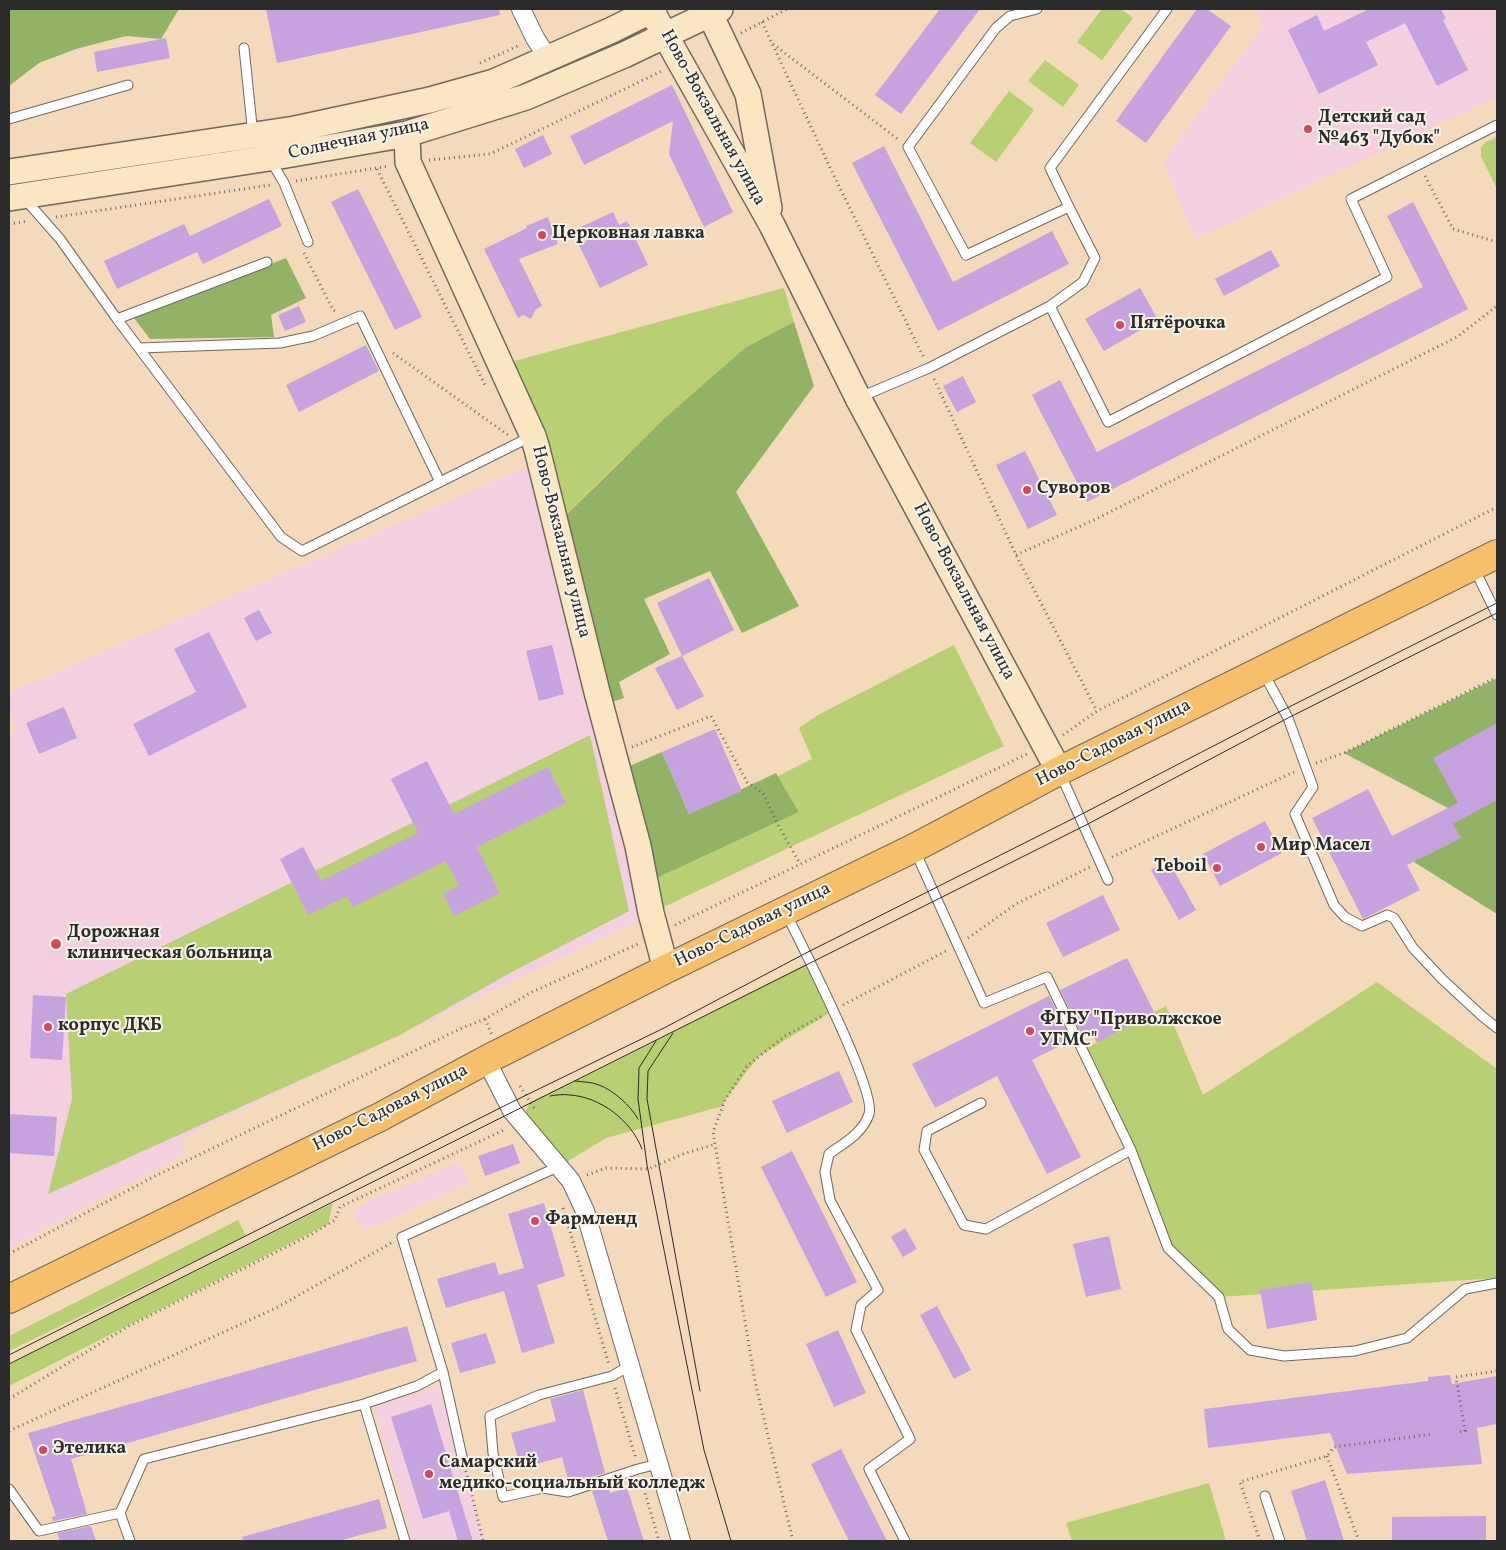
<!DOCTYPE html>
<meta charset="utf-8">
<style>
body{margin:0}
#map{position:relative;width:1506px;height:1550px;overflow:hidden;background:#f4d9bb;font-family:Vollkorn,serif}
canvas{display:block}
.frame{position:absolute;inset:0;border:10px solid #2b2b2b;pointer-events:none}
</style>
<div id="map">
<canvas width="1506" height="1550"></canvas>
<div class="frame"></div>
</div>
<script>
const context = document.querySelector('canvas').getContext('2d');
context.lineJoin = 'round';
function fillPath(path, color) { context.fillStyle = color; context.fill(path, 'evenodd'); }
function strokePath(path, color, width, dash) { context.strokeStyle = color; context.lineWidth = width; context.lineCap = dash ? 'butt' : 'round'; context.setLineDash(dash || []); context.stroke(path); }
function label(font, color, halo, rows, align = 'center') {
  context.font = font + ' Vollkorn,serif'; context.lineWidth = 4; context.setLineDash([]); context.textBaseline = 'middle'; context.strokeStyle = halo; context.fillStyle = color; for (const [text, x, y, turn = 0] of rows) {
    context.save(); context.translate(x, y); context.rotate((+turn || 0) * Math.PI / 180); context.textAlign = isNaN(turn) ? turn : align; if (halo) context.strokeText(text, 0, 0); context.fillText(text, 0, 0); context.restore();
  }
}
fillPath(new Path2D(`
 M1255,9H1495L1497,13V97L1195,239L1163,161L1263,26Z
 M534,464L644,918L181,1139L186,1153L9,1248V735L17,731L9,710V693Z
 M459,1161L469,1183L362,1231L353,1209Z
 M440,1386L485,1541H413L374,1406Z`), '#f3cfdf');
fillPath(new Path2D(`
 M1102,9H1121L1133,18L1102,60L1077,42Z
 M1045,60L1079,85L1063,107L1028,81Z
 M1009,91L1034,110L996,162L970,143Z
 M1497,137V189L1481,156V147L1486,142Z
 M784,288L794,322L746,347L616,465L557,524L507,363Z
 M954,645L1004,746L651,913L646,883L799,812L778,776L812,759L799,728L818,715Z
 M590,735L629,911L510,973L400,1035L48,1194L72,1099L66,994Z
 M810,962L834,1010L758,1057L725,1100L723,1106L606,1138L560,1166L521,1122L530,1102L614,1062Z
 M1377,982L1497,1069V1278L1219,1297L1165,1240L1083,1050L1166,1006L1203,1095Z
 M333,1203L328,1224L9,1386V1364Z
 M238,1220L246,1236L9,1351V1336Z
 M1209,1483L1226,1541H1072L1066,1523Z`), '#b9cf73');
fillPath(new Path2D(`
 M9,9H179L161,39L126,36L76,49L39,63L9,86Z
 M286,258L306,298L271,315L274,337L150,339L134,318Z
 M794,322L814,386L736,492L799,606L742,633L710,571L644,599L670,654L619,682L624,698L601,706L557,524L665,418L746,347Z
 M1497,678V914L1414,862L1448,808L1344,753Z
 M662,752L689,814L776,773L799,812L646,883L618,771Z`), '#92b265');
fillPath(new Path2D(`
 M266,9H499L500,15L277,63Z
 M940,9H980L901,114L875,95Z
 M1197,9H1207L1231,26L1146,143L1116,121Z
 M1369,9H1441L1446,19L1443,20L1468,70L1437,86L1405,23L1366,42L1378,65L1319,94L1288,30L1317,15L1324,31Z
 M166,38L170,58L97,72L94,52Z
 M672,85L733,212L704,227L669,154L673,121L584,165L570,136Z
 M543,135L552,154L524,168L515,149Z
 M884,146L953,282L1052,231L1069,264L938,331L852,163Z
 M358,189L422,317L395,330L331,202Z
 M269,199L282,226L203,264L197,252L117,289L104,261L184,224L190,236Z
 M1413,202L1468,309L1087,502L1032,395L1060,380L1097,452L1423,287L1387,216Z
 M613,212L619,225L627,221L648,265L600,288L579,245L587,241L581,227Z
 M548,217L558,244L519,259L542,306L536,309L531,319L523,315L518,318L484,249L527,228L526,226Z
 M1271,250L1280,266L1224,296L1215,279Z
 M1140,288L1158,320L1104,351L1085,319Z
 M299,306L306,322L285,331L278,315Z
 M366,345L379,371L299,412L286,385Z
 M963,376L976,402L957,412L943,386Z
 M1025,451L1057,515L1028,529L996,465Z
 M709,578L734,630L682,656L657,603Z
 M259,610L272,633L256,641L244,618Z
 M209,632L247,707L149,756L133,724L196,692L174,649Z
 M552,645L564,694L539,701L526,651Z
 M682,656L704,696L677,710L655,668Z
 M64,707L77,738L39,754L26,723Z
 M1497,723V800L1453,824L1461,838L1407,865L1420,890L1363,919L1312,818L1368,789L1392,836L1458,803L1433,758Z
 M715,729L742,791L689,814L662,752Z
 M427,761L454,814L548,767L566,803L477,847L500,893L454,916L443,894L459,886L446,861L353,907L347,896L308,915L280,859L303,847L321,881L418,833L391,779Z
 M1265,821L1282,853L1220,886L1203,854Z
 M1168,860L1196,910L1179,920L1151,870Z
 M1103,895L1120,930L1063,957L1046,923Z
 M1127,958L1154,1012L1097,1043L1091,1030L1082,1035L1060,990Z
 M33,995L66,997L62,1060L30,1058Z
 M1049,996L1071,1040L1032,1060L1081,1157L1047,1174L997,1076L935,1108L912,1064Z
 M839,1071L853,1102L787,1133L772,1101Z
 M9,1114L57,1117L54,1156L9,1153Z
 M513,1144L520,1163L485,1176L478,1156Z
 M792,1151L857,1282L826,1297L761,1167Z
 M544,1203L565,1276L537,1285L555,1343L522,1353L504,1291L446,1308L437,1279L495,1262L499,1275L524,1268L508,1214Z
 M905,1228L917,1249L903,1257L891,1237Z
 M1109,1236L1121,1289L1086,1297L1073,1244Z
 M1311,1282L1317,1320L1267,1329L1260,1290Z
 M937,1306L971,1370L954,1379L920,1315Z
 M407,1326L417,1361L71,1459L87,1514L53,1521L52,1517L56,1516L28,1433Z
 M838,1330L866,1393L834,1407L806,1344Z
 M486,1333L496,1363L460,1373L451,1343Z
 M1450,1375L1452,1384L1497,1376V1424L1477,1428L1482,1464L1347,1474L1330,1433L1208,1448L1204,1409L1428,1381V1377Z
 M583,1390L605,1473L569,1483L562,1457L521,1468L511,1433L556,1421L550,1399Z
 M431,1404L449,1464L473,1541H458L449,1511L423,1519L391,1417Z
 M841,1449L887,1541H849L811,1464Z
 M1325,1480L1344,1541H1307L1291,1491Z
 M608,1485L610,1493L627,1488L644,1541H608L592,1491Z
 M379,1499L387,1528L338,1541H243L242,1537Z
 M1486,1516V1541H1392V1517Z
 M91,1526L96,1541H60L57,1533Z`), '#c6a2df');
const lane = new Path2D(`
 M244,48L253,135
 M9,119L128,85
 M271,161L284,183L308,242
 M24,198L60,239L117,319
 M1069,207L1050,168L1167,9
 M267,262L117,319L281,537L302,551L532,436
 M1050,306L1108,422L1387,277L1351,199L1497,125
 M139,348L280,343L313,336L360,316L440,482
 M858,398L929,368L1050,306L1083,282L1095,258L1069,207L966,255L908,147L996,28L1010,16L1037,9
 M1474,568L1497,615
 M1263,672L1288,718L1313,787L1295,814L1334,905L1345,917L1362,926L1387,915L1394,918L1413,948L1442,979L1482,1016L1497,1028
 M1060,773L1108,880
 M915,851L984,1003L1047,977L1131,1150L1168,1248L1219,1297L1228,1329L1250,1350L1284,1356L1355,1351L1407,1338L1465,1289L1497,1283
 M786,913C800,942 877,1091 869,1114C863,1133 844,1143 829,1154L825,1172L830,1200L878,1290L861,1305L856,1330L910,1439L869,1469L905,1541
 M981,1103L927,1131L924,1150L964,1225L986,1229L1131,1150
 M629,1366L612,1376L539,1395L490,1416L493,1453L503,1497L543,1488L568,1492L638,1469L658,1464
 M443,1372L463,1461
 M364,1404L405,1541
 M9,1489L39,1531L120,1513L144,1459L364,1404L417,1386L443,1372L402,1237L560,1166
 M1265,1496L1280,1541
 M120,1513L130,1541`);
const street = new Path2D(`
 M521,9L535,38L548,58
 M486,1060L512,1111L571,1181L585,1211L681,1541`);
const secondary = new Path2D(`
 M651,10L772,225L858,398L1059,771
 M710,14L748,94L769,208
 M407,134L408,162L533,436L537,449L597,692L638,846L651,913L666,969
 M9,172L295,129L430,100L494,82L612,30L654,9
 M9,198L269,158L407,134L526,97L624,55L720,9`);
const primary = new Path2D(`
 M9,1299L380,1117L486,1060L666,969L914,848L1059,771L1497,554`);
strokePath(lane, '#71685d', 11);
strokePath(street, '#71685d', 20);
strokePath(secondary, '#71685d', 28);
strokePath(primary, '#71685d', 30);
strokePath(new Path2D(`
 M762,22L833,174L924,358
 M741,33L787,9
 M773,44L899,140
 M480,63L520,45
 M429,160L490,154L664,70
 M377,169L486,387
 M1425,176L1453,229L1497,242
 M296,181L389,166
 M56,217L270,185
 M9,224L28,221
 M304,253L333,310L337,312
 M393,353L508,435
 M934,379L1016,555L1097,711
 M1016,555L1096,519L1457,337L1497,306
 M1063,735L1097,711L1497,507
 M632,747L711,716L747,782L763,793L777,823L800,864
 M1316,763L1344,753L1497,677
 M1112,857L1294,772
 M675,925L1027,754
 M968,938L1016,904L1090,867
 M843,1005L948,950
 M485,1019L492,1035
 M520,1086L534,1108
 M587,1175L606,1168L648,1169L683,1154L716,1144
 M563,1208L609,1365
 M9,1254L153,1177L462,1028L485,1019L532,992L638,944
 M615,1388L636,1459
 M9,1399L129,1326L312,1234L335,1220L340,1207L506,1129
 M9,1431L278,1307L391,1243
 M1460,1432L1465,1431L1456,1377L1497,1371
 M1327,1456L1359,1541
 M466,1471L483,1541
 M641,1479L659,1541
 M793,1541L755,1381L713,1132L725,1100L747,1066L785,1036L824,1015
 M1260,1541L1240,1482L1327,1456L1334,1447L1433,1434`), '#71685d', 3, [1, 4]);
strokePath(lane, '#fff', 9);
strokePath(street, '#fff', 18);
strokePath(secondary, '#fbe6c4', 25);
strokePath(primary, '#f6c06b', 28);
strokePath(new Path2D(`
 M673,1033L648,1071L647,1099L700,1391
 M656,1041L639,1068L638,1099L647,1165L704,1450L731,1541
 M575,1081C583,1082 592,1082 599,1085C613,1090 631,1106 638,1119
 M550,1096C556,1095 563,1094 570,1095C600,1097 631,1120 642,1149
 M9,1355L508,1104L664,1028L806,953L1080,815L1283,710L1497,603
 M9,1364L1084,826L1288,718L1497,613`), '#2b2b2b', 1);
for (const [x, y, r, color] of [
 [1308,129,5,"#d1495b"],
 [542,235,5,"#d1495b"],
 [1120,325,5,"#d1495b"],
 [1027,490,5,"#d1495b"],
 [1261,847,5,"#d1495b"],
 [1217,868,5,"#d1495b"],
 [56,944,6,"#d1495b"],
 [48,1027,5,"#d1495b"],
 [1030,1031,5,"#d1495b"],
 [535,1221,5,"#d1495b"],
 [43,1450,5,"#d1495b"],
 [429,1474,5,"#d1495b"]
]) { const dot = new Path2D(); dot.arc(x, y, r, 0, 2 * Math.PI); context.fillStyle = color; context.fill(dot); strokePath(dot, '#f7f3e8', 2); }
label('18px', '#2b2b2b', '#f7f3e8', [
 ["Ново-Вокзальная улица",712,118,61],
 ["Солнечная улица",359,140,-12],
 ["Ново-Вокзальная улица",560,542,76],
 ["Ново-Вокзальная улица",963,592,62],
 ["Ново-Садовая улица",1114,744,-27],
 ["Ново-Садовая улица",753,926,-26],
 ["Ново-Садовая улица",391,1109,-27]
]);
label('bold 18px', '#2b2b2b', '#f7f3e8', [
 ["Детский сад",1318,119],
 ["№463 \"Дубок\"",1318,140],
 ["Церковная лавка",552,235],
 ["Пятёрочка",1130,325],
 ["Суворов",1037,490],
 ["Мир Масел",1271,847],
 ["Teboil",1207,868,"right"],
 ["Дорожная",67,934],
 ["клиническая больница",67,955],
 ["ФГБУ \"Приволжское",1040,1021],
 ["УГМС\"",1040,1042],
 ["корпус ДКБ",58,1027],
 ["Фармленд",545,1221],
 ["Этелика",53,1450],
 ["Самарский",439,1464],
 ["медико-социальный колледж",439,1485]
], 'left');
</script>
